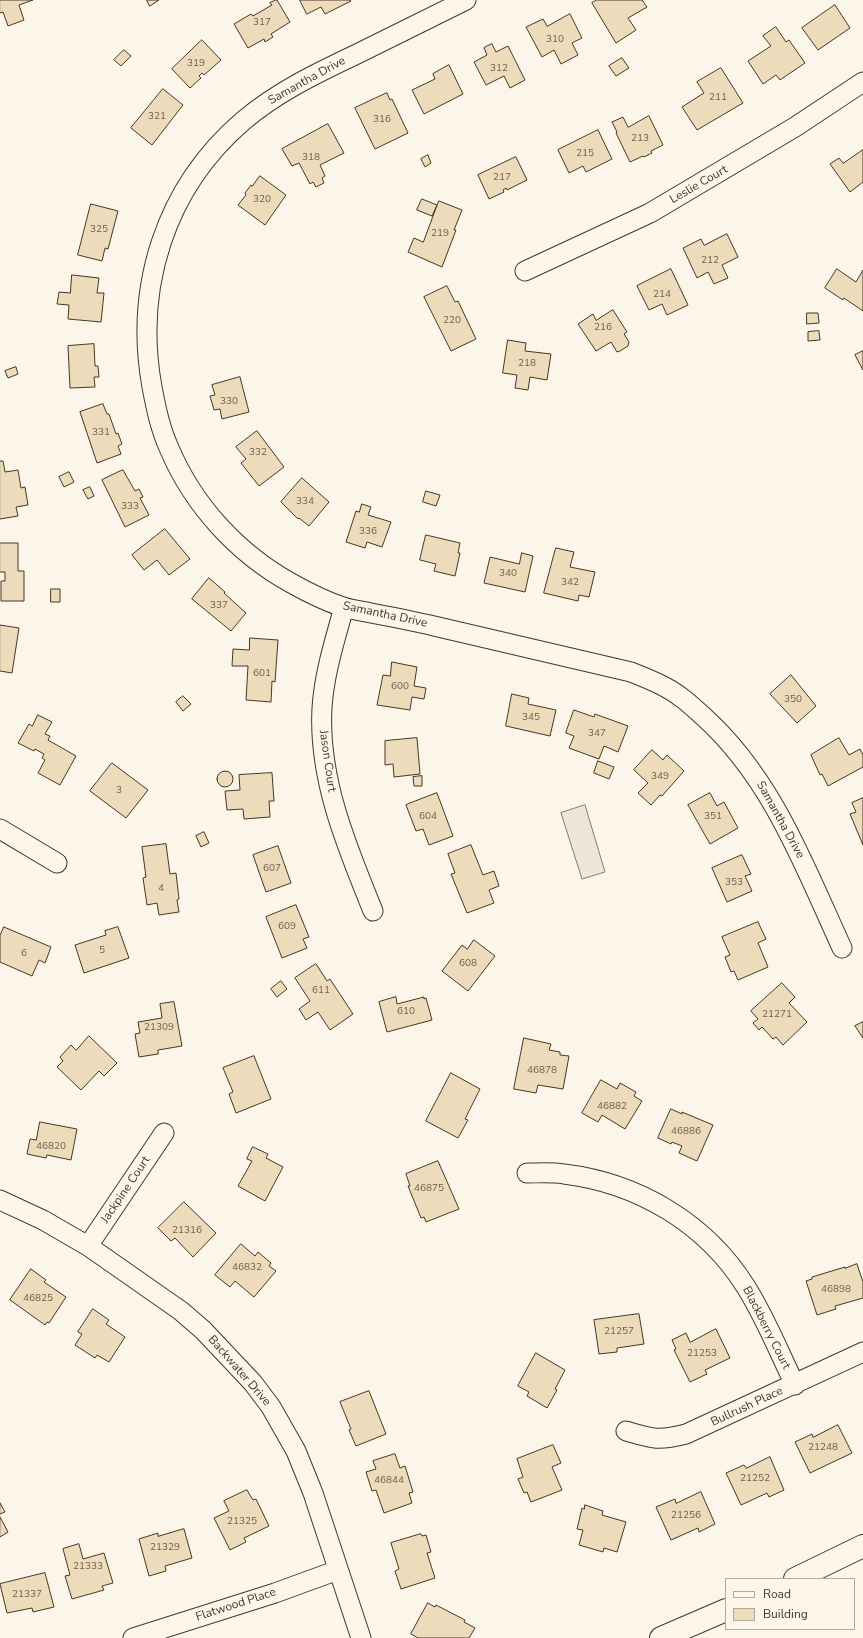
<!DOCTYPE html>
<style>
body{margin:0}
#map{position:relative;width:863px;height:1638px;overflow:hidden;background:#fbf6e9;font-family:"Nunito Sans",sans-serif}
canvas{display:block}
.legend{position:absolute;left:725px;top:1578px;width:130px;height:52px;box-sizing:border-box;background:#fbf6e9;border:1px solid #b4a999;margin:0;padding:5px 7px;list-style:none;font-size:12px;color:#4a3520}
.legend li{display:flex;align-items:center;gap:8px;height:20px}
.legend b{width:20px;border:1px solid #b4a999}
</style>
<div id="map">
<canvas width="863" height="1638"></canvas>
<ul class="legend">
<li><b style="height:5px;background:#fbf6e9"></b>Road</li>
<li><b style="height:11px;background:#ecdcbc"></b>Building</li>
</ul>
</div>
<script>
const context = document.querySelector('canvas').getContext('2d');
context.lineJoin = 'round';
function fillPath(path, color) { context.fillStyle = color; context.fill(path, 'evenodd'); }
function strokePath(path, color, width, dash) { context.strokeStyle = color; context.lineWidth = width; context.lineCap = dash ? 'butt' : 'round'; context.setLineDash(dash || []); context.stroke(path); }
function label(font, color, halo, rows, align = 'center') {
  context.font = font + ' "Nunito Sans",sans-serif'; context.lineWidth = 3; context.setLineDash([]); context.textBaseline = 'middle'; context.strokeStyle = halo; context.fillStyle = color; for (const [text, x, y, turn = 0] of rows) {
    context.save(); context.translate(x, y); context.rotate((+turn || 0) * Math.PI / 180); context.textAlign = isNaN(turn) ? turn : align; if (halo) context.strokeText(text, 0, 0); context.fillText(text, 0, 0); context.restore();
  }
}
const green = new Path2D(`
 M585,805L605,872L582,879L561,813Z`);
fillPath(green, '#ede6d9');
strokePath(green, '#887966', 1);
const building = new Path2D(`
 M0,0H33L19,5L24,20L8,26L3,12L0,13Z
 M147,0H159L150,6Z
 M276,0H277L290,22L271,34L273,37L265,42L264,39L248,48L234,24L251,14L253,16L272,5L270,3Z
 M300,0H350L351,1L325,14L321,7L307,14Z
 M597,0H642L647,7L628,18L636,30L616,43L592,3Z
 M835,5L850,28L818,50L802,28Z
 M570,14L582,38L572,43L578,55L561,64L554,50L542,57L526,27L543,19L547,26Z
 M776,27L786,42L789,40L805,63L780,80L776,75L763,84L748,61L771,46L763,36Z
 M202,40L221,60L204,75L202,73L199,76L201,78L190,88L172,69Z
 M492,44L496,52L508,46L525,80L510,88L504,76L486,85L474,62L487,55L484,48Z
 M124,50L131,56L121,66L114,60Z
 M622,58L629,68L616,76L609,66Z
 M449,65L463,94L424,114L412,90L435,79L433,74Z
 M721,68L743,103L697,130L682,107L704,93L697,82Z
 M163,89L183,105L152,145L131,128Z
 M387,93L390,100L392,99L408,133L375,149L355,108Z
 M649,116L663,145L651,151L652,153L644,157L643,156L630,162L616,133L617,132L612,122L623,117L628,127Z
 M328,124L344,153L320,165L325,176L322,178L324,183L316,187L313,182L310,184L299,163L292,166L282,149Z
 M598,130L612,159L586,172L583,166L569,173L558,150Z
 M863,150V182L850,192L830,164L839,158L843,163Z
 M428,155L431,163L425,167L421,159Z
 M516,157L527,180L507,190L506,188L503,190L504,192L489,199L478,175Z
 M260,176L286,195L265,225L238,205L246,195L245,193L251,185L252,186Z
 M422,199L437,205L432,216L417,210Z
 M439,201L462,210L454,230H456L442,267L408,252L414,238L423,242Z
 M91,204L118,211L108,249L105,248L102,261L78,255Z
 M727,234L738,257L722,265L728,278L714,284L708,272L697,278L683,248L701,239L704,245Z
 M671,269L688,305L667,315L662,304L649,310L637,286Z
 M837,269L856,282L863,270V311L844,298L843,300L825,288Z
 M72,275L99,278L97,293H104L101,322L68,319L69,305L57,304L59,292L70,293Z
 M447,286L455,302L458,301L476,339L451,351L424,297Z
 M613,310L627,332L624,334L629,342L628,346L620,351L617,352L611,342L596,351L578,324L593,314L596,320Z
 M807,313H818L819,323L807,324Z
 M819,331L820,340L808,341V332Z
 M508,340L526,343L525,351L551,354L547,380L530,377L528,390L515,388L517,375L503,373Z
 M94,344L95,366H98L99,377H94L95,387L70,388L68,346Z
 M863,351V370L855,355Z
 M16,367L18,374L8,378L5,371Z
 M240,377L249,412L222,419L220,409L214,410L210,396L215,395L212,385Z
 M103,404L107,414H109L116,434L118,433L122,444L118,446L121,454L97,463L80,412Z
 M257,431L284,467L259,486L241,463L246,459L236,447Z
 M0,461H3L5,472L18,470L21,488L25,487L28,505L16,507L18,516L0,519Z
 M123,470L135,491L139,489L143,497L140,498L149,515L125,527L102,480Z
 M69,472L74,482L64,487L59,477Z
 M302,478L329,502L309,526L299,518L298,519L281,502Z
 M90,487L94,496L88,499L83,490Z
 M426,491L440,495L436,506L423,502Z
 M362,504L371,507L368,515L391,522L382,547L367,542L365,548L346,542L356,511L359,512Z
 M165,529L190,559L169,575L157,560L144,570L132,555Z
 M426,535L460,543L458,553H460L455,576L434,571L436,564L420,560Z
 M0,543H18V571H24V601H1V581H5V572H0Z
 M556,548L574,552L570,567L595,572L589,597L579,595L578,601L544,593Z
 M522,553L533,556L525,592L484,583L490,557L519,564Z
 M209,578L225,592L224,593L246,613L231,631L192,599Z
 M51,589H60V602H51Z
 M0,625L19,628L12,673L0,671Z
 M250,638L278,640L275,682L272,681L271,702L246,700L248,666H232L233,649L249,650Z
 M392,662L417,667L414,686L426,688L424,699L412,697L410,710L377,705L383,675L390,676Z
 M791,675L816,706L797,723L770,694Z
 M512,694L529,698L528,704L556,710L550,736L506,726Z
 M183,696L191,704L183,711L176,702Z
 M574,710L594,717L595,714L628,726L618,752L604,746L599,759L569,748L574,736L566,733Z
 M38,715L52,722L45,734L50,736L48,740L76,756L60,785L38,773L45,760L42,758L44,754L35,749L34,751L18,743L29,724L32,726Z
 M417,738L420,774L394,777L393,764L385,765V741Z
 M839,738L849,755L860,749L863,755V767L828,786L822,774L820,775L811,755Z
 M652,750L663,760L667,755L684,771L662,796L660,795L651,805L638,793L648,783L634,770Z
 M598,761L614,767L609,779L594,773Z
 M112,763L148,790L126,818L90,791Z
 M217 779a8 8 0 1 1 16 0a8 8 0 1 1-16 0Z
 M272,773L274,801H269L270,817L244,819L243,809L227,810L225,791L240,790L239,775Z
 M422,776V786H414L413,777Z
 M437,793L453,836L429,845L423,829L416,831L406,805Z
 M710,793L717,806L724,802L738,828L710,844L688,805Z
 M863,798V845L850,814L856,812L852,803Z
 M204,832L209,843L201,847L196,836Z
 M166,844L170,874L176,873L179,899L177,900L179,912L159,915L157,903L147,905L143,878L146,877L142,847Z
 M471,845L483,875L494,871L499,886L489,890L494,903L467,913L451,874L455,873L448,854Z
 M278,846L291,883L266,892L253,855Z
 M742,855L751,874L745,876L752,891L727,902L712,868Z
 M296,905L309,937L303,939L307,948L282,958L266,917Z
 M758,922L766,939L758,943L768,967L738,980L734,971L731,972L725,957L730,955L722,937Z
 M4,927L51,947L45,963L39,960L32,976L0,962V936Z
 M118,927L129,958L84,973L75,945L106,935L105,931Z
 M474,940L495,956L468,991L442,971L462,945L467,949Z
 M316,964L327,981L330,979L353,1014L330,1030L318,1012L306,1020L299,1009L310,1001L295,978Z
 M281,981L287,989L277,997L271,989Z
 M782,983L795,997L789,1003L807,1022L783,1045L776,1037L773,1039L762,1027L759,1030L753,1023L758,1019L751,1011Z
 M396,997L397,1004L424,997V999L426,998L432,1020L387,1032L379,1002Z
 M174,1002L182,1046L158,1050V1054L139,1057L135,1034L140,1033L138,1022L162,1018L160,1004Z
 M863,1022V1038L855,1026Z
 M89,1036L117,1063L104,1076L99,1071L81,1090L57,1067L63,1061L60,1057L71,1045L76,1050Z
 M524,1038L551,1044L549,1050L560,1052V1055L569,1056L563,1089L538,1085L536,1093L514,1089Z
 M254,1056L271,1099L236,1113L229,1094L233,1092L223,1068Z
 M451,1073L480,1089L465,1119L468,1120L458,1138L426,1121Z
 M601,1080L617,1089L620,1083L636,1092L634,1096L642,1101L625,1129L602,1115L598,1122L582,1113Z
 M671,1109L682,1114V1112L713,1125L697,1161L679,1153L682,1146L672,1142L671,1144L658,1138Z
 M40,1122L77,1129L71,1160L47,1155L46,1158L27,1154L30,1139L36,1140Z
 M253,1147L268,1154L266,1158L283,1167L265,1201L238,1186L252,1161L247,1159Z
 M438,1161L459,1209L426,1222L424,1217L421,1218L408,1186H410L406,1174Z
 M184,1202L216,1233L193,1257L175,1238L171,1241L158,1228Z
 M241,1244L255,1256L258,1252L271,1263L269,1266L276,1271L254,1297L235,1281L230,1287L215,1275Z
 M857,1264L863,1282V1298L835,1306L836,1309L817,1315L806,1281L812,1279V1277L845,1267V1268Z
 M31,1269L46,1280L44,1282L66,1297L49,1323L47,1322L45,1325L10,1300Z
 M93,1309L109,1320L106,1324L125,1337L109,1362L97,1355L95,1358L75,1345L82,1334L78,1332Z
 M639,1314L644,1344L617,1348V1352L599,1354L594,1320Z
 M716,1329L730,1358L705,1370L707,1374L690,1382L674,1350L676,1349L672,1340L686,1333L690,1342Z
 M536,1353L565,1370L555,1389L557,1390L547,1408L527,1396L529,1392L518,1386Z
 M369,1391L386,1434L356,1446L349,1430L351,1429L340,1402Z
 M838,1425L852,1453L810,1473L795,1442L812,1434L813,1437Z
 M553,1445L561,1463L552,1467L562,1490L531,1502L527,1492L524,1493L518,1479L523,1477L517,1459Z
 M395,1454L400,1468L405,1466L413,1492L409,1493L412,1503L384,1513L376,1490L372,1491L366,1472L376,1469L373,1461Z
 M770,1457L784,1490L769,1497L767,1493L741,1505L726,1473L744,1465L746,1468Z
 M247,1490L253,1500L256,1499L269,1526L244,1538L246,1542L230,1550L214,1518L229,1511L224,1501Z
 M701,1492L715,1524L699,1532L698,1528L671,1540L656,1507L675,1499L676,1503Z
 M0,1503L5,1512L0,1514Z
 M585,1505L603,1511L602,1515L626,1522L617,1552L604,1548L603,1552L579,1545L583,1530L577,1529L582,1508L584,1509Z
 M0,1517L8,1532L0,1537Z
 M184,1529L192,1558L165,1566L166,1571L149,1576L139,1539L158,1533V1536Z
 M421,1534L422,1536L426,1535L431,1552L427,1553L435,1578L401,1589L395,1571L399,1569L391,1543Z
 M79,1544L83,1559L104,1553L113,1583L102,1586L104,1590L72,1599L65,1576L70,1575L63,1549Z
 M45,1573L54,1607L33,1612L32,1608L7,1613L0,1584Z
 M428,1603L435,1607L436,1605L465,1620L464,1622L475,1628L469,1638H418L411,1634Z`);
fillPath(building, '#ecdcbc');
strokePath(building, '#4a3520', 1);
const street = new Path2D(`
 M466,0C430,18 393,36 357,54C317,73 277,92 243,121C165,188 134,287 152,387C156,408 160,428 169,448C193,505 237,553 291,583C307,592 325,601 343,607C352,610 362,611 371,613C392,617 413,621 434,626C499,641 565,656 631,672C648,679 667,686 682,698C689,703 696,710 703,716C772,778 804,865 842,948
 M525,271L650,213L795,127L863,82
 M344,607C335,640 324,674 322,708C318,779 347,847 373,911
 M0,829L57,863
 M527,1173C539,1173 552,1172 564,1174C638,1183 706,1223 746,1287C765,1317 779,1352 795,1385
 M0,1200L43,1220L88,1246L181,1311L203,1330L253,1383L271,1407L296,1451L313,1493L361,1638
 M88,1246L164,1133
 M626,1431C653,1439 658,1441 686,1434L863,1352
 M133,1638L275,1593L338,1570`);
const secondary = new Path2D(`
 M795,1579L863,1546
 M661,1638L726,1610`);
strokePath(street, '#4a3520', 21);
strokePath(secondary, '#4a3520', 24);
strokePath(street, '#fbf6e9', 19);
strokePath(secondary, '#fbf6e9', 22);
label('10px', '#725f47', null, [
 ["317",262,23],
 ["310",555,40],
 ["319",196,64],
 ["312",499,69],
 ["211",718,98],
 ["321",157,117],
 ["316",382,120],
 ["213",640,139],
 ["215",585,154],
 ["318",311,158],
 ["217",502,178],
 ["320",262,200],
 ["325",99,230],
 ["219",440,234],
 ["212",710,261],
 ["214",662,295],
 ["220",452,321],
 ["216",603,328],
 ["218",527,364],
 ["330",229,402],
 ["331",101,433],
 ["332",258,453],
 ["334",305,502],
 ["333",130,507],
 ["336",368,532],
 ["340",508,574],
 ["342",570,583],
 ["337",219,606],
 ["601",262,674],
 ["600",400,687],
 ["350",793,700],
 ["345",531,718],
 ["347",597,734],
 ["349",660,777],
 ["3",119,791],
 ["604",428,817],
 ["351",713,817],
 ["607",272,869],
 ["353",734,883],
 ["4",161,889],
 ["609",287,927],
 ["5",102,951],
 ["6",24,954],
 ["608",468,964],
 ["611",321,991],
 ["610",406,1012],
 ["21271",777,1015],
 ["21309",159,1028],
 ["46878",542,1071],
 ["46882",612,1107],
 ["46886",686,1132],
 ["46820",51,1147],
 ["46875",429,1189],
 ["21316",187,1231],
 ["46832",247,1268],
 ["46898",836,1290],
 ["46825",38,1299],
 ["21257",619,1332],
 ["21253",702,1354],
 ["21248",823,1448],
 ["21252",755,1479],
 ["46844",389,1481],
 ["21256",686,1516],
 ["21325",242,1522],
 ["21329",165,1548],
 ["21333",88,1567],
 ["21337",27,1595]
]);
label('12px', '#4a3520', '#fbf6e9', [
 ["Samantha Drive",307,81,-29],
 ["Leslie Court",699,185,-30],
 ["Samantha Drive",385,615,12],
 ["Jason Court",327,761,82],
 ["Samantha Drive",780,820,61],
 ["Jackpine Court",126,1190,-56],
 ["Blackberry Court",766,1328,63],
 ["Backwater Drive",239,1371,49],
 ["Bullrush Place",747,1407,-25],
 ["Flatwood Place",236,1605,-18]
]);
</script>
